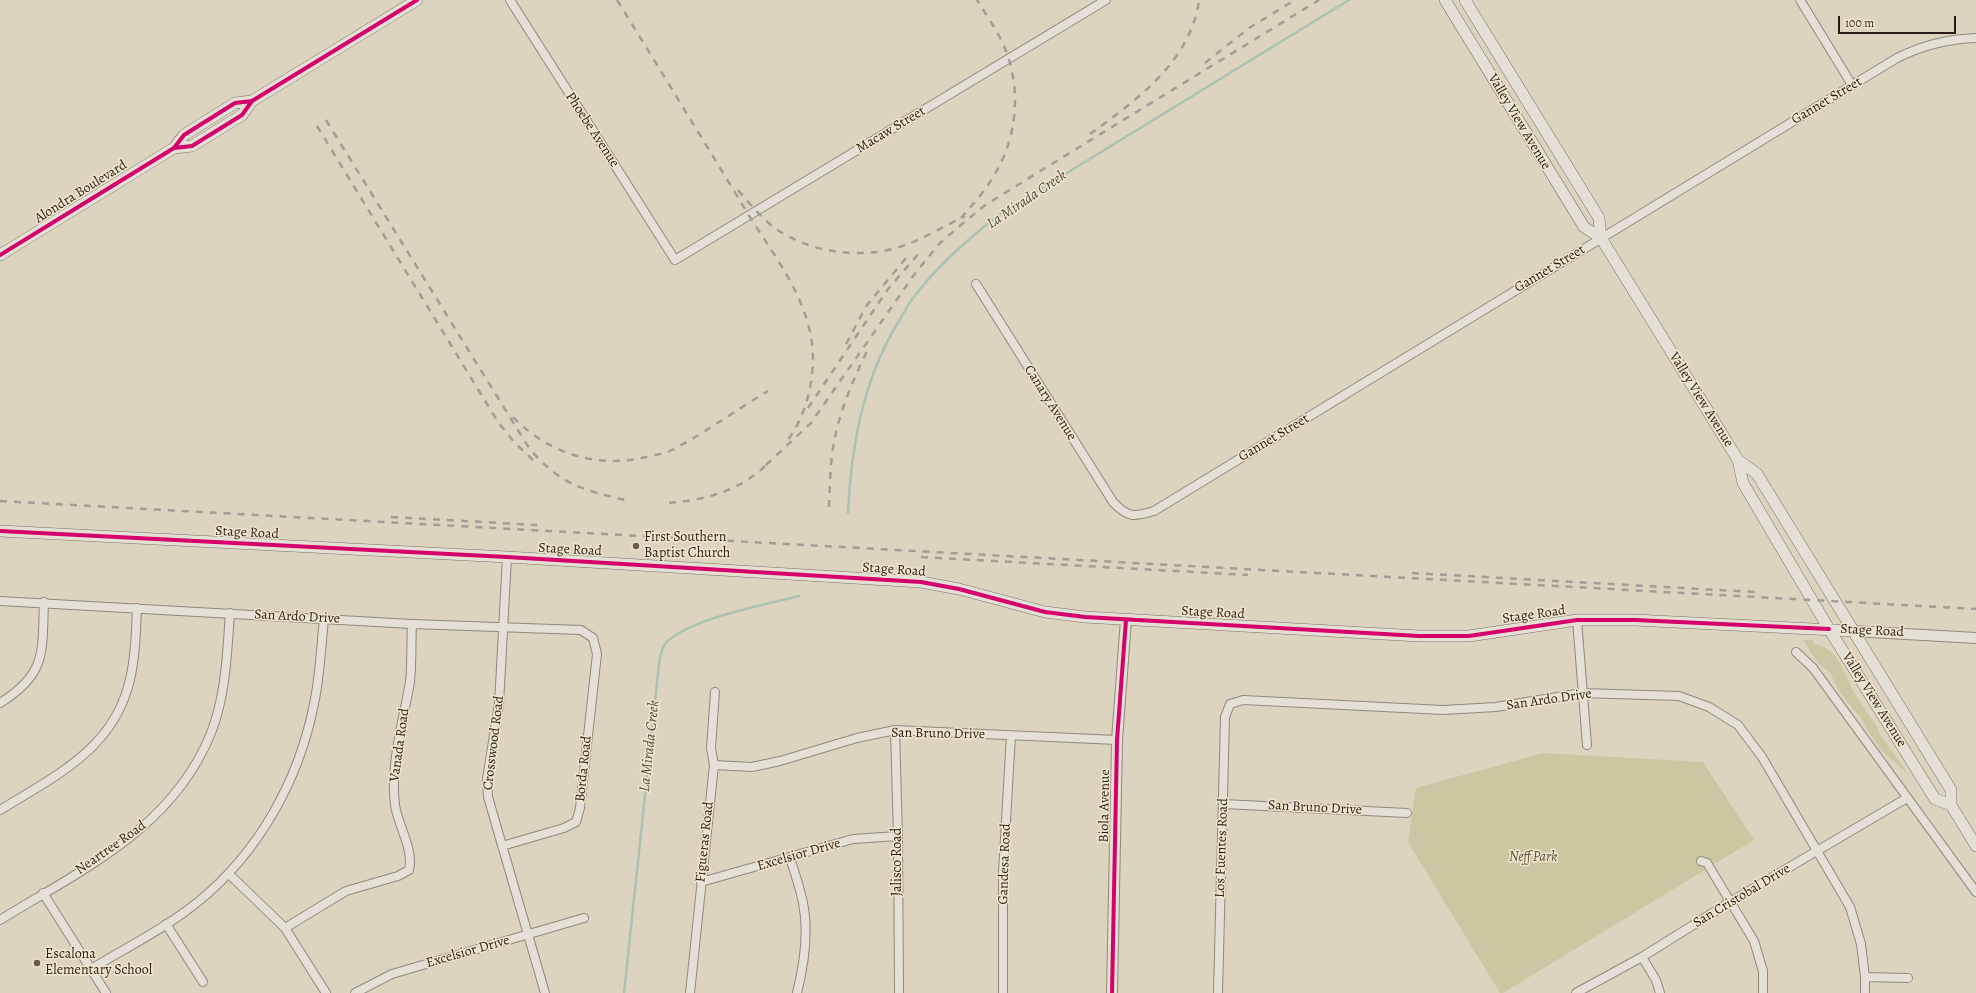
<!DOCTYPE html>
<style>
body{margin:0}
#map{position:relative;width:1976px;height:993px;overflow:hidden;background:#ddd4c0;font-family:Alegreya,serif}
canvas{display:block}
.scale{position:absolute;left:1838px;top:16px;width:118px;height:18px;box-sizing:border-box;border:2px solid #291b15;border-top:0;padding-left:5px;font-size:12px;line-height:14px;white-space:nowrap;color:#291b15;-webkit-text-stroke:3px #f1e6ce;paint-order:stroke}
</style>
<div id="map">
<canvas width="1976" height="993"></canvas>
<div class="scale">100 m</div>
</div>
<script>
const context = document.querySelector('canvas').getContext('2d');
context.lineJoin = 'round';
function fillPath(path, color) { context.fillStyle = color; context.fill(path, 'evenodd'); }
function strokePath(path, color, width, dash) { context.strokeStyle = color; context.lineWidth = width; context.lineCap = dash ? 'butt' : 'round'; context.setLineDash(dash || []); context.stroke(path); }
function label(font, color, halo, rows, align = 'center') {
  context.font = font + ' Alegreya,serif'; context.lineWidth = 3; context.setLineDash([]); context.textBaseline = 'middle'; context.strokeStyle = halo; context.fillStyle = color; for (const [text, x, y, turn = 0] of rows) {
    context.save(); context.translate(x, y); context.rotate((+turn || 0) * Math.PI / 180); context.textAlign = isNaN(turn) ? turn : align; if (halo) context.strokeText(text, 0, 0); context.fillText(text, 0, 0); context.restore();
  }
}
fillPath(new Path2D(`
 M1803,640H1813V644C1839,647 1844,674 1855,694C1862,706 1870,716 1878,728L1879,733L1910,776L1883,752L1870,734L1861,718L1840,693L1830,673L1818,663Z
 M1543,753L1703,762L1754,840L1503,993H1500L1408,842L1416,788Z`), '#cbc7a2');
strokePath(new Path2D(`
 M848,513C851,446 863,381 897,324C903,315 907,306 913,298C938,265 968,239 1000,214L1349,0
 M624,993L659,664C660,658 661,649 665,644C684,620 767,604 799,596`), '#acc2b1', 2.5);
const minor = new Path2D(`
 M510,0L675,260L1106,0
 M1800,0L1852,85
 M976,284L1113,502C1128,518 1134,517 1154,511L1897,58C1923,45 1947,39 1976,38
 M507,557L499,704L487,779L488,797L545,993
 M0,601L412,624L581,630L593,638L597,654L580,808L576,822L564,828L502,846
 M1577,620L1587,745
 M1796,652L1813,668L1976,892
 M0,703C47,674 42,652 44,602
 M895,730L898,836L899,993
 M714,765L752,767L780,761L857,738L895,730L1117,740
 M1223,804L1407,813
 M0,810C62,772 123,744 133,663C136,645 136,626 137,608
 M790,858C795,873 800,888 803,903C809,932 804,965 797,993
 M1701,861L1707,863L1754,941L1763,971V993
 M229,874L285,928L326,993
 M701,882L853,839L898,836
 M43,893L106,993
 M0,920C83,869 173,828 211,733C226,695 227,653 230,613
 M166,924L203,982
 M285,928L346,891L398,876L409,870C414,849 398,826 395,805C390,764 403,722 410,682C412,663 411,643 412,624
 M1642,957L1656,980L1660,993
 M91,969C127,947 166,928 199,901C259,852 299,780 314,704C320,676 321,647 324,619
 M1865,977L1908,978
 M355,993L392,974L584,918
 M690,993L714,765L711,748L715,692
 M1003,993V872L1011,735
 M1218,993L1225,717L1230,704L1243,700L1443,710L1496,707L1582,693L1679,696L1709,707L1738,725L1762,757L1850,907L1861,944L1865,977V993
 M1576,993L1642,957L1730,902L1907,798`);
const tertiary = new Path2D(`
 M1853,631L1976,638
 M1112,993L1117,740L1126,620`);
const secondary = new Path2D(`
 M1445,0L1584,227L1601,238
 M1465,0L1599,218L1601,238L1738,460L1757,474L1951,790V805L1976,846
 M174,148L192,146L242,115L252,101L417,0
 M0,255L174,148L184,135L235,103L252,101
 M1738,460L1743,483L1829,629L1935,799L1951,805
 M0,531L507,557L921,582L959,589L1045,612L1085,617L1419,636H1469L1577,620H1635L1853,631`);
strokePath(minor, '#8f897d', 10);
strokePath(tertiary, '#8f897d', 12);
strokePath(secondary, '#767066', 12);
strokePath(minor, '#e5e0d5', 8);
strokePath(tertiary, '#e5e0d5', 10);
strokePath(secondary, '#e5e0d5', 11);
strokePath(new Path2D(`
 M617,0C661,71 705,143 748,214C771,251 801,289 810,332C818,367 809,412 787,441
 M1205,63L1249,28L1295,0
 M326,120L529,448C560,485 585,491 630,501
 M317,126L498,422L514,442L533,460
 M1090,134C1137,100 1191,61 1199,0
 M738,190C750,204 761,218 776,229C810,252 857,259 896,248C921,241 942,227 965,216
 M961,218C973,204 987,189 996,172C1017,136 1021,90 1006,51C999,33 987,16 977,0
 M846,344L867,305L906,258
 M808,408L888,289L920,252
 M513,417C548,453 596,469 646,457C654,455 664,454 672,450C705,433 736,410 768,391
 M766,465L811,423L916,272L940,243L961,225L984,206L1037,173L1319,0
 M0,501L1976,609
 M669,503C707,500 743,490 770,461
 M829,507C830,485 830,463 834,442C840,410 854,378 868,349
 M391,517L537,525
 M921,557L1248,575
 M1412,573L1755,592`), '#a29d95', 2.5, [7, 7]);
strokePath(new Path2D(`
 M174,148L192,146L242,115L252,101L417,0
 M0,255L174,148L184,135L235,103L252,101
 M0,531L507,557L921,582L959,589L1045,612L1085,617L1419,636H1469L1577,620H1635L1829,629
 M1112,993L1117,740L1126,620`), '#d6006c', 4);
for (const [x, y, r, color] of [
 [636,546,4,"#685c51"],
 [37,963,4,"#685c51"]
]) { const dot = new Path2D(); dot.arc(x, y, r, 0, 2 * Math.PI); context.fillStyle = color; context.fill(dot); strokePath(dot, '#f1e6ce', 1.5); }
label('14px', '#291b15', '#f1e6ce', [
 ["Gannet Street",1827,101,-31],
 ["Valley View Avenue",1519,122,59],
 ["Phoebe Avenue",592,130,57],
 ["Macaw Street",891,130,-31],
 ["Alondra Boulevard",81,192,-32],
 ["Gannet Street",1550,269,-31],
 ["Valley View Avenue",1701,400,58],
 ["Canary Avenue",1050,403,58],
 ["Gannet Street",1274,438,-31],
 ["Stage Road",247,533,3],
 ["Stage Road",570,550,3],
 ["Stage Road",894,570,4],
 ["Stage Road",1213,613,3],
 ["Stage Road",1534,615,-8],
 ["San Ardo Drive",297,617,3],
 ["Stage Road",1872,631,3],
 ["San Ardo Drive",1549,700,-8],
 ["Valley View Avenue",1874,700,58],
 ["San Bruno Drive",938,734,1],
 ["Crosswood Road",494,743,-83],
 ["Vanada Road",400,745,-82],
 ["Borda Road",584,769,-84],
 ["Biola Avenue",1105,806,-89],
 ["San Bruno Drive",1315,808,3],
 ["Figueras Road",705,842,-84],
 ["Neartree Road",111,848,-35],
 ["Los Fuentes Road",1222,848,-88],
 ["Excelsior Drive",799,855,-16],
 ["Jalisco Road",898,862,-90],
 ["Gandesa Road",1005,864,-88],
 ["San Cristobal Drive",1742,896,-31],
 ["Excelsior Drive",468,952,-16]
]);
label('14px', '#291b15', '#f1e6ce', [
 ["First Southern",644,538],
 ["Baptist Church",644,554],
 ["Escalona",45,955],
 ["Elementary School",45,971]
], 'left');
label('italic 14px', '#554b38', '#f1e6ce', [
 ["Neff Park",1533,858]
]);
label('italic 15px', '#4a4b42', '#f1e6ce', [
 ["La Mirada Creek",1027,200,-34],
 ["La Mirada Creek",650,746,-84]
]);
</script>
